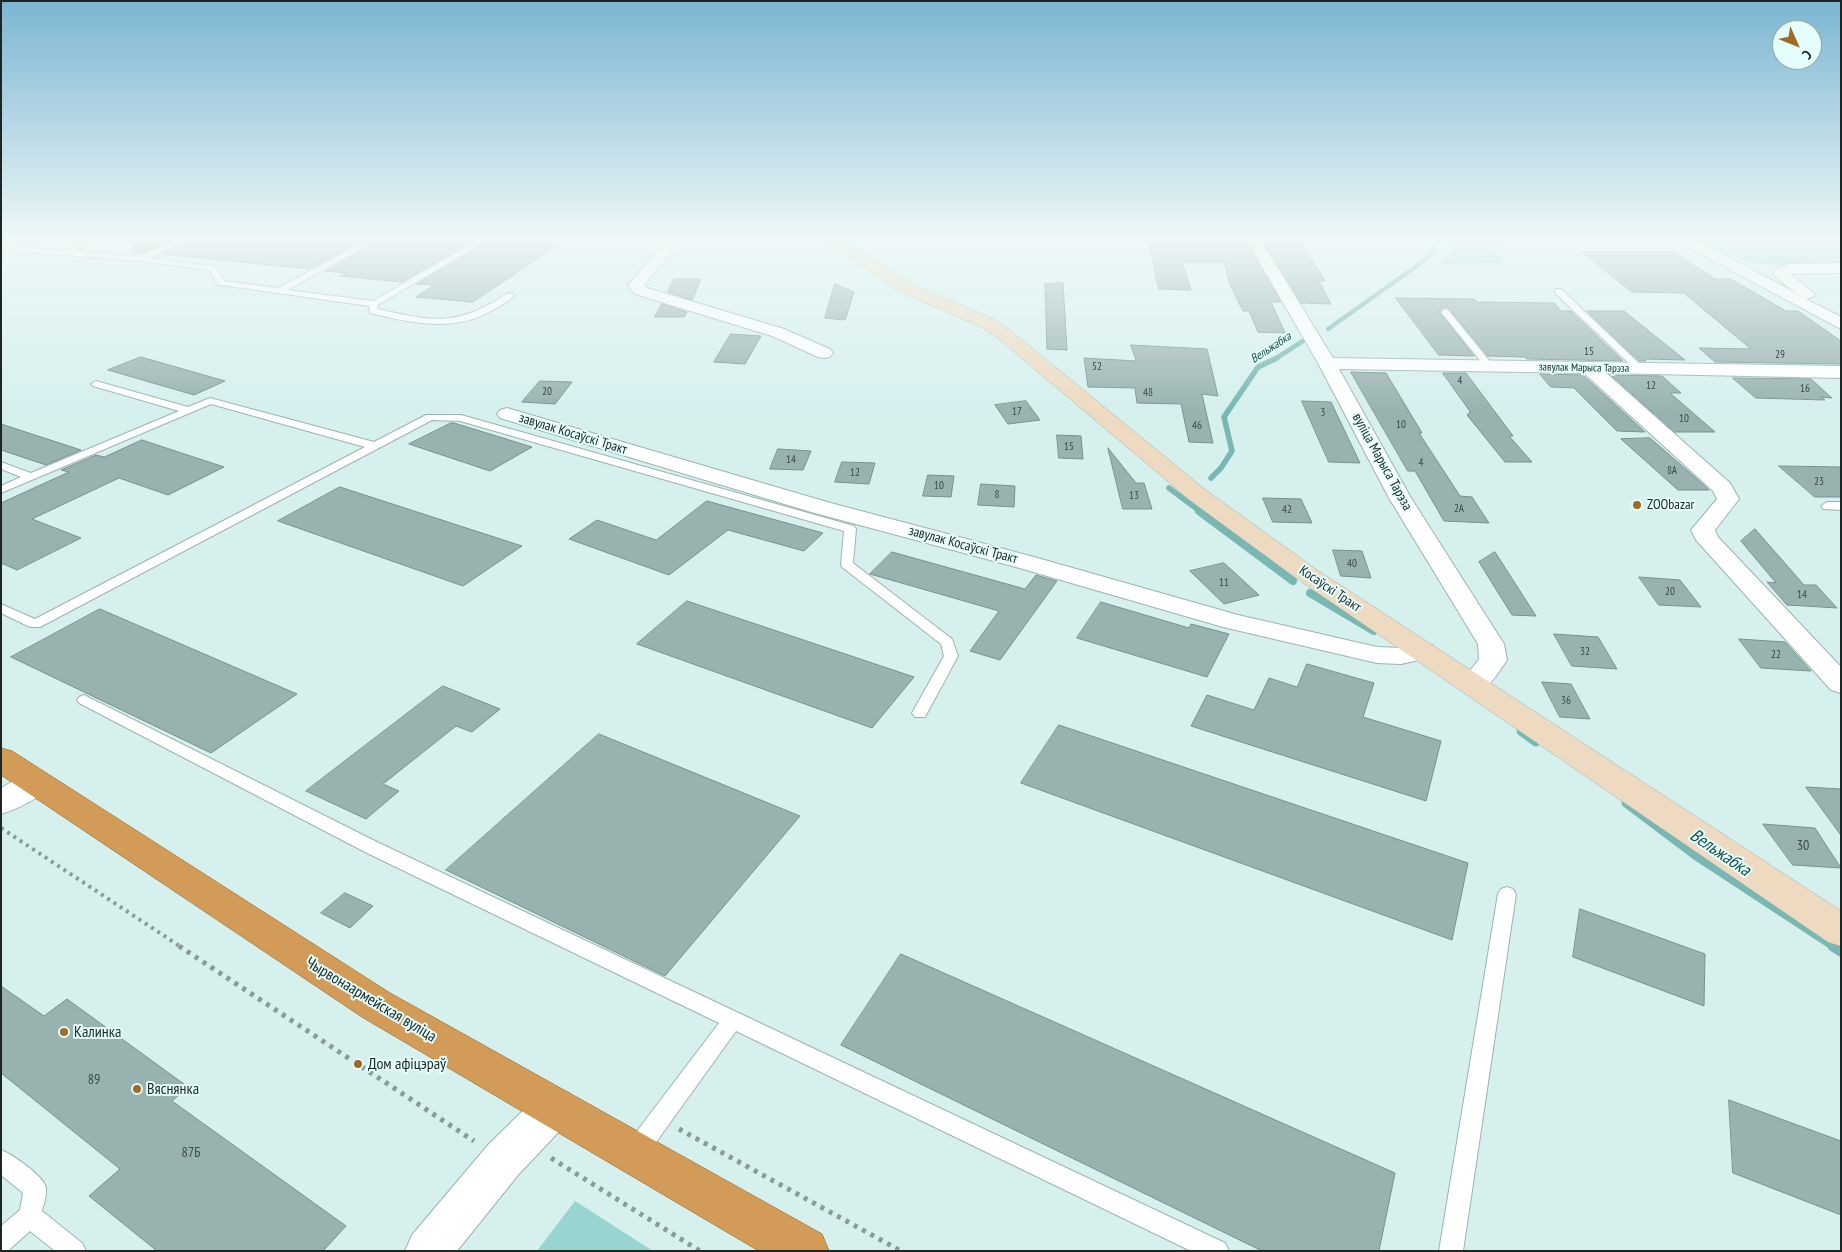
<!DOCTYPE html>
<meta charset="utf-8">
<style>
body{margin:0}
#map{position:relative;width:1842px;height:1252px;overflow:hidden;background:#d6f0ee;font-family:"PT Sans Narrow",sans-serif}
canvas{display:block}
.frame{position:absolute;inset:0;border:2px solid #1c2625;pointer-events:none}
.north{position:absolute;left:1772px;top:20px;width:50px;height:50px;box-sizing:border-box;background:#e3fefb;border:1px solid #93a8a5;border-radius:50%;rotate:134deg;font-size:14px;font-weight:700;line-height:20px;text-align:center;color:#1c2625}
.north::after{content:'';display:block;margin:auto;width:18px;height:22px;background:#a06924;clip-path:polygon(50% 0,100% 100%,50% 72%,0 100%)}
</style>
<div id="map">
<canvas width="1842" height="1252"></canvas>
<div class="frame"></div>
<div class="north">С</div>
</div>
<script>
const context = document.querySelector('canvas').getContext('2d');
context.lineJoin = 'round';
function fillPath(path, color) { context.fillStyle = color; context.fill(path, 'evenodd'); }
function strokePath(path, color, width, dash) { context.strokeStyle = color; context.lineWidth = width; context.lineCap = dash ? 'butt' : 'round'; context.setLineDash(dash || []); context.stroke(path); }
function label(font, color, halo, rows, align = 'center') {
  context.font = font + ' "PT Sans Narrow",sans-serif'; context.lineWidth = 4; context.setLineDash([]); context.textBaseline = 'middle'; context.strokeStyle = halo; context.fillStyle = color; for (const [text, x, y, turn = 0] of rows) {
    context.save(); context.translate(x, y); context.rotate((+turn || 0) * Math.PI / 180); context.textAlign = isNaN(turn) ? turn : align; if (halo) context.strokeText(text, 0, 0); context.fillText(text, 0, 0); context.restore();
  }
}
fillPath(new Path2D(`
 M1456,237H1503L1494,251L1505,263L1439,264L1450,254Z
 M1690,237H1841V264C1812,264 1780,268 1751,262C1730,257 1710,247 1690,237Z
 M575,1201L653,1251H537Z`), '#99d5d0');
strokePath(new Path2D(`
 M1328,329L1428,258L1440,237
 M1275,359L1303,341`), '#78b7b2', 4.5);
strokePath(new Path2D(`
 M1211,478L1221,468L1232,451L1224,417L1258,367L1277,358
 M1169,488L1201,512`), '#78b7b2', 5.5);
strokePath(new Path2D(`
 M1199,511L1293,581
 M1310,593L1374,631`), '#78b7b2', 8);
strokePath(new Path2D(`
 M1521,731L1536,742
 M1626,803L1695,855L1835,947`), '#78b7b2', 9);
strokePath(new Path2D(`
 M1833,946L1841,951`), '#78b7b2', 11);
const building = new Path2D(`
 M134,237H181L141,253L133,252Z
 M197,237H370L309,269L161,254Z
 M384,237H480L402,282L340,276L347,273L326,271Z
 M494,237H570L473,302L416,297L434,285L417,284Z
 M1148,237L1244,238L1281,302H1271L1285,333L1258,332L1249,311H1243L1230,285L1224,262H1182L1191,290L1159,289Z
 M1262,239H1299L1325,281H1319L1331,304L1301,303Z
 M1582,252H1674L1715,279H1731L1786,311H1798L1841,341V364L1715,362L1699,348L1751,349L1684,293L1632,292Z
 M674,279H701L692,300L668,292Z
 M1063,283L1067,350L1047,349L1045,284Z
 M835,284L854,292L845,320L825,318Z
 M1396,298L1474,299L1477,302L1554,303L1561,311H1571L1623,361L1527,359L1525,357L1488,356L1449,309L1446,307L1440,310V313L1474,356L1439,355Z
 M662,304L687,312L684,317H655Z
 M1587,311H1624L1685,360L1644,359L1646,361H1639Z
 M731,334L761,336L745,364L714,362Z
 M1131,345L1207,349L1218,396L1202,394L1213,443L1189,442L1181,404L1137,403L1135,388L1088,387L1084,358L1136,361Z
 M141,357L225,381L194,395L108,370Z
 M1351,372L1386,373L1422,433H1419L1460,496L1472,497L1489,523L1444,521L1415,471H1408Z
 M1443,373H1466L1513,436H1509L1532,462H1505L1467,415L1470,412Z
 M1540,374L1583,375L1645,432L1617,431L1574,388L1551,387Z
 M1611,375L1662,376L1681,393H1670L1715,432H1675Z
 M1733,378L1811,379L1832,398L1821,397L1825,400L1756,398Z
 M540,381L572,382L555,404L522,402Z
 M1026,401L1040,420L1008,424L995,405Z
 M1302,401L1331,402L1360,463L1329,462Z
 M451,423H454L532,447L490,471L409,444Z
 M1,424L81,450L46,465L1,450Z
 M1057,435L1081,436L1083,459L1059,458Z
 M1650,438L1696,478L1709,490H1678L1621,439Z
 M142,440L224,467L168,495L119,478L32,519L81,538L17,570L1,563V503L69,472L61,470L96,455L104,457Z
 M1108,448L1136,483H1144L1152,509H1123Z
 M778,449L811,451L803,470L770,469Z
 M842,462L875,463L869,484L835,482Z
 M1779,466L1841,467V497H1815Z
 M928,475L954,476L951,497L923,496Z
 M981,484L1015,486L1014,507L978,505Z
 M340,487L522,546L463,586L278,521Z
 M1263,498L1301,499L1312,523L1273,522Z
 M707,501L823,533L804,551L728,530L669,575L569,539L597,520L656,540Z
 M1755,529L1804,585H1816L1837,608L1787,605L1767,582L1776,583L1741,541Z
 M1333,550L1362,551L1371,578L1341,576Z
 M892,552L1025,589L1036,575L1057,581L1000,660L970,651L999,611L870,574Z
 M1495,552L1536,616L1512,615L1479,562Z
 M1224,563L1259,595L1224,604L1190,571Z
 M1639,577L1680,580L1701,607L1659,605Z
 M687,601L914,677L872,728L637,644Z
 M1101,602L1189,628L1191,624L1229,634L1207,677L1077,638Z
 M100,609L297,694L211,753L11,657Z
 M1554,634L1598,637L1617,669L1572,666Z
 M1739,639L1785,642L1811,671L1761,668Z
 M1307,664L1374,683L1363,717L1441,741L1426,801L1191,726L1207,695L1254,710L1269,678L1297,687Z
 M1542,682L1571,684L1590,719L1560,717Z
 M443,686L500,709L472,732L456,726L383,784L399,791L366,819L306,791Z
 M1059,725L1468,863L1452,940L1021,783Z
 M599,734L800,816L665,976L446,870Z
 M1806,787L1841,789V835Z
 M1763,824L1815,828L1841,868L1793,865Z
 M345,893L373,906L350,928L321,913Z
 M1580,909L1705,954L1704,1006L1573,957Z
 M901,954L1395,1173L1379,1251H1262L841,1045Z
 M1,986L44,1016L67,999L188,1087L172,1101L346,1226L323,1251H157L89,1196L120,1169L1,1073Z
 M1729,1100L1841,1141V1215L1733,1173Z`);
fillPath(building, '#98b2af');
strokePath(building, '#78918e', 1);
const service = new Path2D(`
 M23,237H33L10,246L64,251L99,237H109L74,251L138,256L185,237H195L148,258L212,266H215L224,281L278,288L373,237H382L288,290L373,301L483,237H492L378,305V309C436,322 456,327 508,293L515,295C509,301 501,306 493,310C454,333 411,323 370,313L369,306L221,285H218L209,270L140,261L1,250V244Z
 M1555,289H1561L1643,367V371H1637L1555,293Z
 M1445,309L1448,310L1492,364V368H1486L1441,312Z
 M96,381L188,407L210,398L374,442L426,415H461L854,526L856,529L853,563L952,639L958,656L925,717H915L912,713L944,656L941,644L842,567L841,564L844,531L460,421L432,420L40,627H30L1,613V604L35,619L365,447L211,404L1,493V486L21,477L1,469V462L31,473L179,411L93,386L91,384Z
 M1827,502H1841V510L1823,509L1821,506Z
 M84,695L379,843L1225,1243L1229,1251H1191L736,1031L644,1159L636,1162L628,1159L625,1151L628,1143L719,1023L367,853L79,703L77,700L79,697Z
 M1507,887L1513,889L1516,894L1463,1251H1439L1498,894L1501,889Z
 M1,1150C12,1154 45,1177 46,1188C47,1194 44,1204 42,1211L82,1243L86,1251H55L30,1231L9,1250L1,1251V1226L20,1210L23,1193L1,1175Z`);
const minor = new Path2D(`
 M670,237H684L644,285L647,288L784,329L830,349L833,353L830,357L824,358L818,357L772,336L635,294L628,285Z
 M1245,237H1259L1333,358L1841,366V378L1606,373L1730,483L1739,499L1715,530L1718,537L1841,667V693L1831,690L1696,540L1691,530L1717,499L1713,491L1584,373L1339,369L1411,498L1504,644L1507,660C1495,677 1486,697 1463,691L1459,685L1479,659L1478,644L1389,498L1318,363Z
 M1673,237H1690L1796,293L1776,277L1773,274L1777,268L1790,264L1841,263V273L1790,274L1815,294L1813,297L1806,299L1841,317V329L1675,240Z
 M507,408L827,502L1034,557L1238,615L1377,647L1401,648L1422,643L1432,645L1436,651L1432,657L1401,664L1377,663L1223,627L1016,567L811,512L500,418L497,414L500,410Z
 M36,771L47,774L52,782C43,797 18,809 1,814V788L25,774Z
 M555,1088L569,1093L575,1107L569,1121L518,1175L457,1251H405L412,1235L488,1145L541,1093Z`);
const secondary = new Path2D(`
 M823,237H840L912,284L993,319L1011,331L1207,491L1317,570L1841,911V946L1828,942L1299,580L1191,501L999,339L981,327L900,292L825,240Z`);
const trunk = new Path2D(`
 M1,748L12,751L390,993L822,1234L829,1251H759L362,1017L1,775Z`);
strokePath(service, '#9bb4b2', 2);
strokePath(minor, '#9bb4b2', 2);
strokePath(secondary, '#9bb4b2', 1);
strokePath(trunk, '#8a622a', 1);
strokePath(new Path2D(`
 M1,828L181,947`), '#889b9a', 4, [3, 4.5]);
strokePath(new Path2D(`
 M179,946L474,1141
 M679,1129L901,1251
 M551,1158L700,1251`), '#889b9a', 5, [4, 5.5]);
fillPath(service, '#fff');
fillPath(minor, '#fff');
fillPath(secondary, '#eedac0');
fillPath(trunk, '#d29b57');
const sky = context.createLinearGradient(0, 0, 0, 412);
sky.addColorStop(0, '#7bb5d2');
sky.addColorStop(0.58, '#edf8f7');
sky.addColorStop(1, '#edf8f700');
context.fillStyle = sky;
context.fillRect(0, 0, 1842, 412);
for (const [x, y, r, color] of [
 [1637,505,5,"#a06924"],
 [64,1032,5,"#a06924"],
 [358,1064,5,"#a06924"],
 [137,1089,5,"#a06924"]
]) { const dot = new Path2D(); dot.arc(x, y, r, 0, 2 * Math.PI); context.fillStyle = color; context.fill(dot); strokePath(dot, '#e3fefb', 2); }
label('11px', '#3b4948', null, [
 ["15",1589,352],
 ["29",1780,355],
 ["52",1097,367],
 ["4",1460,381],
 ["12",1651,386],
 ["16",1805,389],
 ["20",547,392],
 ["48",1148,393],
 ["17",1017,412],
 ["3",1323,413],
 ["10",1684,419],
 ["10",1401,425],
 ["46",1197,426],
 ["15",1069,447],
 ["14",791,460],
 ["4",1421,463],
 ["8А",1672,471],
 ["12",855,473],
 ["23",1819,482],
 ["10",939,486],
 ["8",997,495],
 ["13",1134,496],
 ["2А",1459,509],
 ["42",1287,510],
 ["40",1352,564],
 ["11",1224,583],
 ["20",1670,592],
 ["14",1802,595],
 ["32",1585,652],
 ["22",1776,655],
 ["36",1566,701]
]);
label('11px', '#1c2625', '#e3fefb', [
 ["завулак Марыса Тарэза",1584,368,1]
]);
label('italic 12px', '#184f4c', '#e3fefb', [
 ["Вельжабка",1271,348,-33]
]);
label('14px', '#1c2625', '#e3fefb', [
 ["завулак Косаўскі Тракт",573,434,17],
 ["вуліца Марыса Тарэза",1382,462,61],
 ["завулак Косаўскі Тракт",963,545,15],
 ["Косаўскі Тракт",1330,589,34]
]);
label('14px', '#1c2625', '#e3fefb', [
 ["ZOObazar",1647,505]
], 'left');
label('14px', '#3b4948', null, [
 ["30",1803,846],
 ["89",94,1080],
 ["87Б",191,1153]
]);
label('16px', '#1c2625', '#e3fefb', [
 ["Чырвонаармейская вуліца",371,1000,31]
]);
label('16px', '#1c2625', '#e3fefb', [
 ["Калинка",74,1032],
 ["Дом афіцэраў",368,1064],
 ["Вяснянка",147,1089]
], 'left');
label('italic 18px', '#184f4c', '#e3fefb', [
 ["Вельжабка",1720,853,34]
]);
</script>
